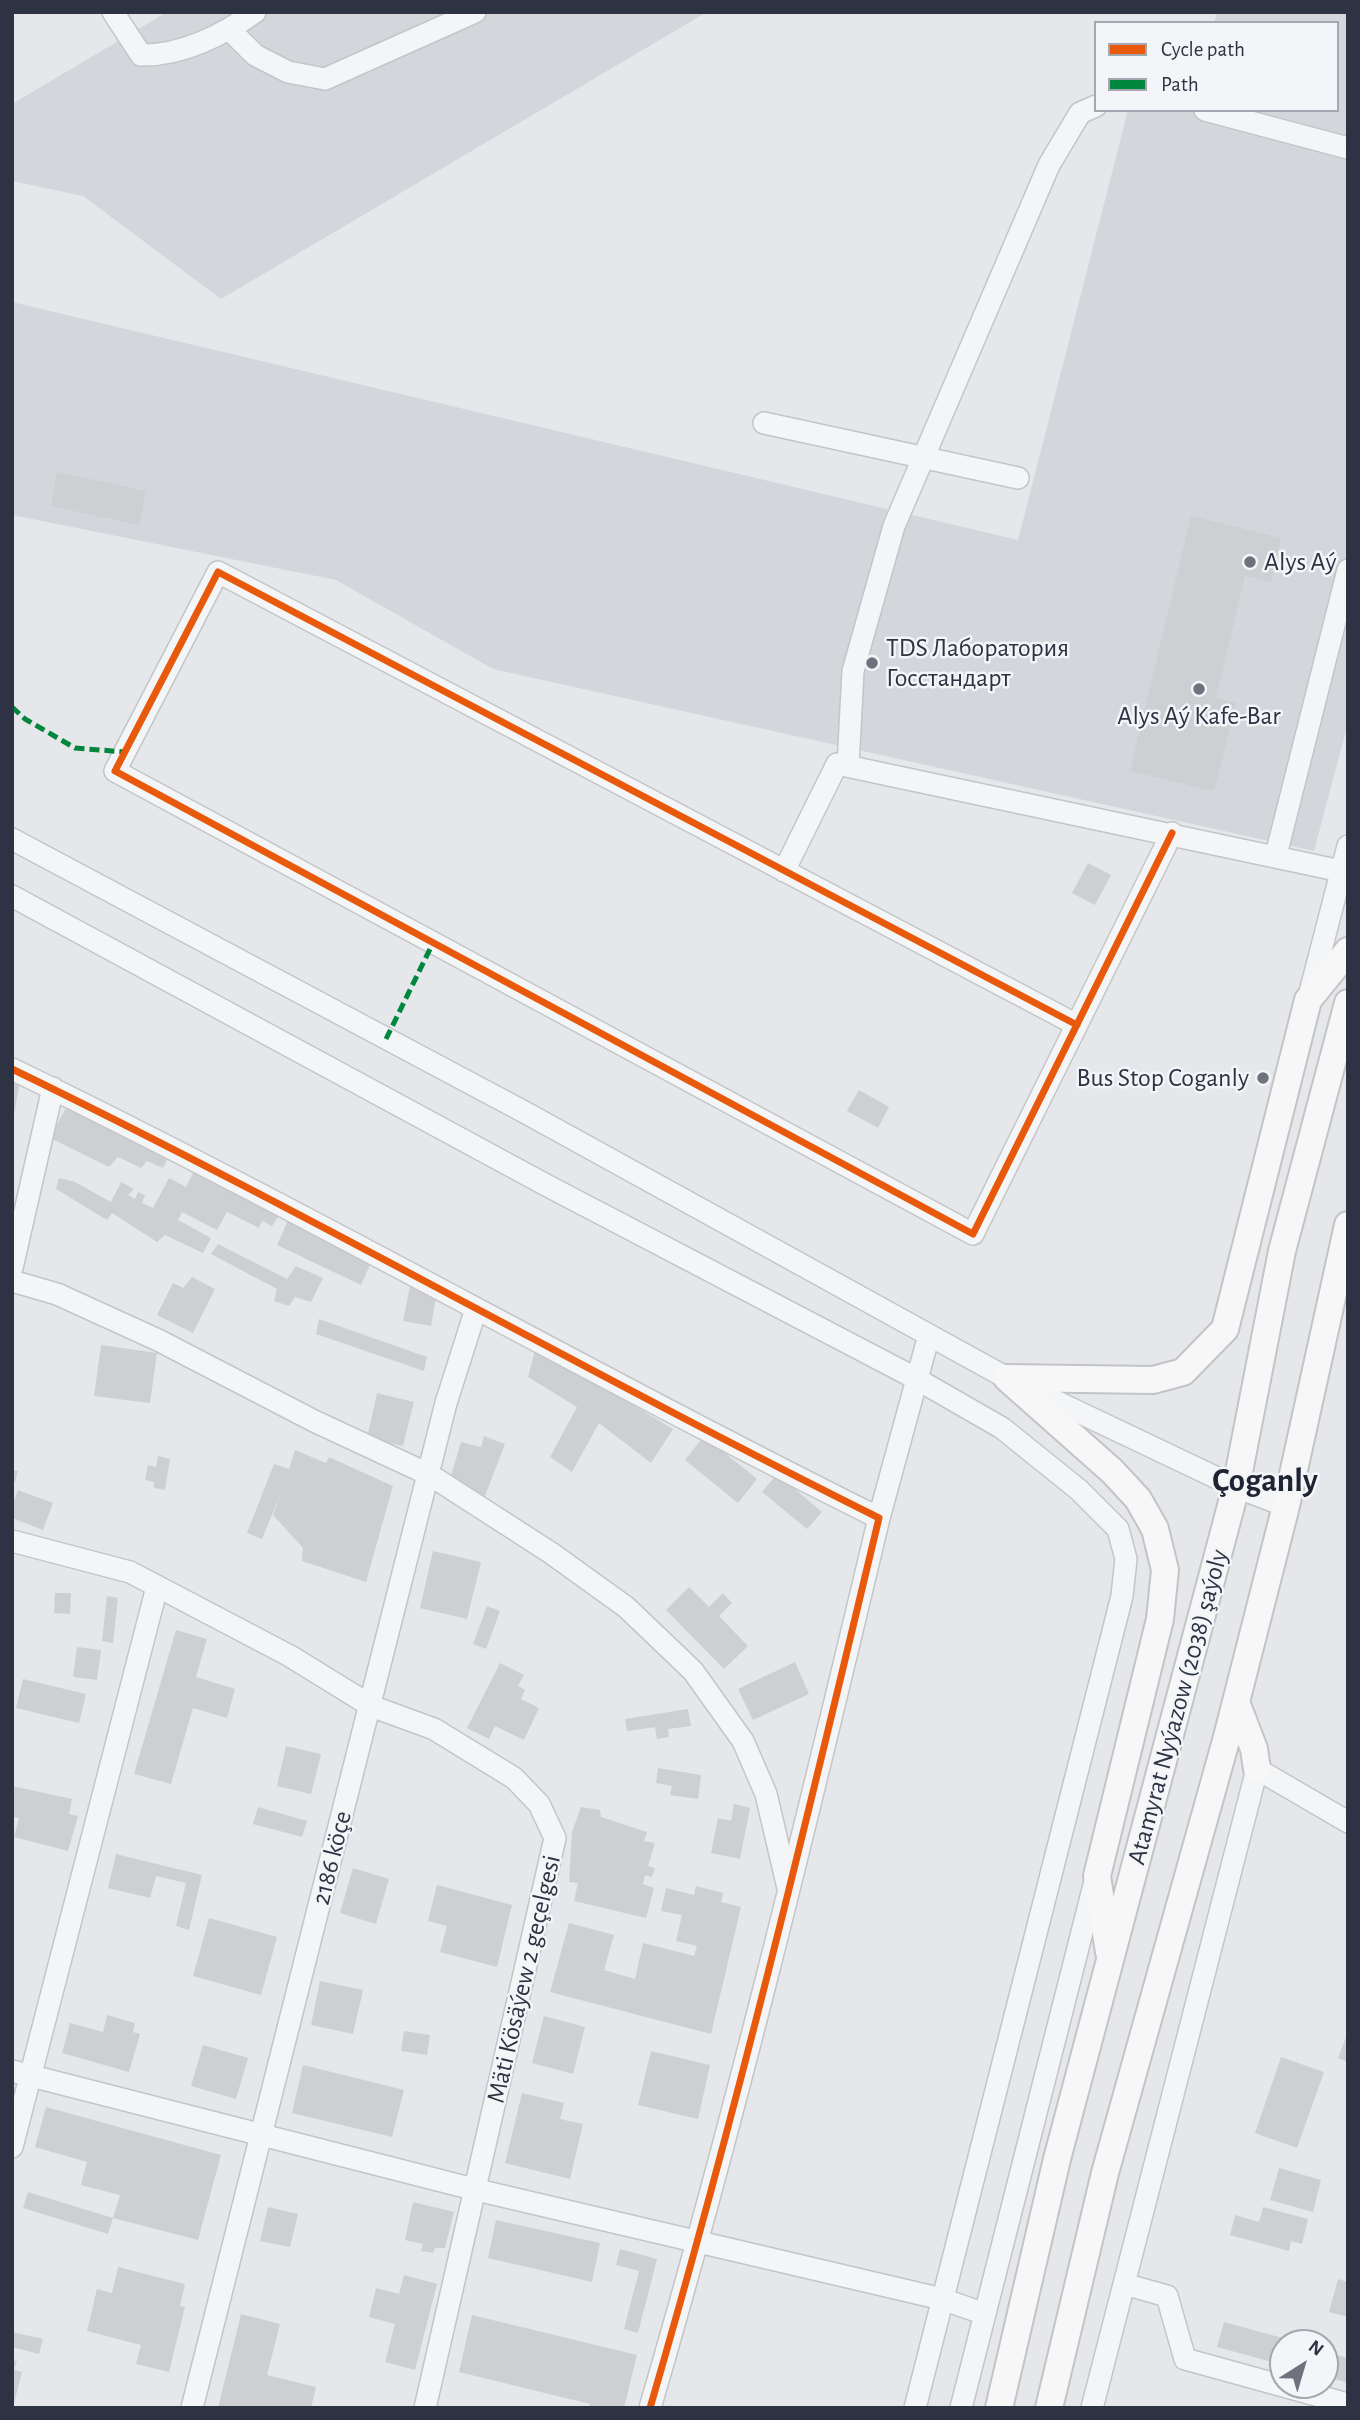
<!DOCTYPE html>
<meta charset="utf-8">
<style>
body{margin:0}
#map{position:relative;width:1360px;height:2420px;overflow:hidden;background:#e5e7ea;font-family:"Alegreya Sans",sans-serif}
canvas{display:block}
.frame{position:absolute;inset:0;border:14px solid #2d3342;pointer-events:none}
.legend{position:absolute;left:1094px;top:21px;width:245px;height:91px;box-sizing:border-box;background:#f4f5f8;border:2px solid #a4a7af;margin:0;padding:9px 12px;list-style:none;font-size:21px;color:#2d3342}
.legend li{display:flex;align-items:center;gap:14px;height:35px}
.legend b{width:35px;border:2px solid #a4a7af}
.north{position:absolute;left:1269px;top:2329px;width:70px;height:70px;box-sizing:border-box;background:#f4f5f8;border:2px solid #a4a7af;border-radius:50%;rotate:37deg;font-size:19px;font-weight:700;line-height:28px;text-align:center;color:#2d3342}
.north::after{content:'';display:block;margin:auto;width:24px;height:32px;background:#6d727d;clip-path:polygon(50% 0,100% 100%,50% 72%,0 100%)}
</style>
<div id="map">
<canvas width="1360" height="2420"></canvas>
<div class="frame"></div>
<ul class="legend">
<li><b style="height:9px;background:#e8590c"></b>Cycle path</li>
<li><b style="height:9px;background:#00873e"></b>Path</li>
</ul>
<div class="north">N</div>
</div>
<script>
const context = document.querySelector('canvas').getContext('2d');
context.lineJoin = 'round';
function fillPath(path, color) { context.fillStyle = color; context.fill(path, 'evenodd'); }
function strokePath(path, color, width, dash) { context.strokeStyle = color; context.lineWidth = width; context.lineCap = dash ? 'butt' : 'round'; context.setLineDash(dash || []); context.stroke(path); }
function label(font, color, halo, rows, align = 'center') {
  context.font = font + ' "Alegreya Sans",sans-serif'; context.lineWidth = 5; context.setLineDash([]); context.textBaseline = 'middle'; context.strokeStyle = halo; context.fillStyle = color; for (const [text, x, y, turn = 0] of rows) {
    context.save(); context.translate(x, y); context.rotate((+turn || 0) * Math.PI / 180); context.textAlign = isNaN(turn) ? turn : align; if (halo) context.strokeText(text, 0, 0); context.fillText(text, 0, 0); context.restore();
  }
}
fillPath(new Path2D(`
 M167,12H707L221,299L83,196L12,181V104Z
 M1217,12H1348V723L1314,851L493,669L336,580L12,515V302L1018,540L1128,110H1337V23H1214Z`), '#d4d6dc');
fillPath(new Path2D(`
 M57,472L146,491L139,525L51,506Z
 M1191,516L1281,538L1271,582L1245,576L1216,698L1236,703L1214,791L1130,771Z
 M1088,863L1111,875L1095,905L1072,893Z
 M12,1072L21,1075L14,1115H12Z
 M859,1090L889,1107L878,1128L847,1111Z
 M68,1104L169,1156L163,1168L147,1161L141,1168L118,1157L109,1167L50,1138Z
 M196,1167L281,1212L272,1226L262,1221L259,1228L227,1212L217,1230L182,1212L178,1220L211,1238L203,1253L165,1235L157,1242L112,1213L107,1220L56,1189L59,1178L75,1182L111,1202L121,1182L134,1189L128,1195L135,1199L138,1192L145,1195L142,1203L153,1208L169,1178L186,1187Z
 M289,1218L373,1258L361,1285L277,1245Z
 M218,1244L287,1279L296,1266L323,1278L311,1302L295,1297L289,1306L274,1301L277,1289L211,1254Z
 M192,1277L215,1289L193,1333L157,1315L173,1283L183,1288Z
 M410,1286L437,1291L431,1326L403,1321Z
 M319,1319L427,1357L424,1371L316,1334Z
 M101,1345L157,1353L150,1403L94,1396Z
 M536,1347L673,1429L651,1463L599,1423L572,1472L550,1457L577,1407L528,1377Z
 M377,1393L414,1402L403,1446L367,1438Z
 M484,1436L505,1444L485,1496L451,1476L461,1442L481,1447Z
 M704,1436L757,1479L738,1503L685,1460Z
 M295,1450L326,1463L329,1457L393,1486L366,1582L302,1561L303,1548L273,1515L281,1493L262,1539L247,1533L274,1464L289,1469Z
 M158,1456L170,1459L165,1490L154,1488V1482L145,1480L148,1465L156,1467Z
 M12,1470L18,1471L15,1482L12,1481Z
 M777,1474L822,1512L807,1529L762,1492Z
 M18,1490L53,1503L43,1530L12,1518V1506Z
 M433,1551L481,1562L467,1619L420,1608Z
 M689,1587L709,1607L723,1593L732,1603L719,1616L748,1646L724,1669L666,1610Z
 M55,1593H71L70,1614L54,1613Z
 M107,1596L118,1598L113,1643L102,1641Z
 M487,1606L500,1611L486,1649L473,1644Z
 M176,1630L207,1639L196,1677L235,1689L227,1718L193,1708L171,1784L134,1774Z
 M77,1647L101,1650L97,1680L73,1677Z
 M795,1662L809,1694L753,1720L738,1689Z
 M500,1663L524,1675L518,1686L525,1690L521,1699L539,1708L524,1740L495,1726L489,1739L467,1728Z
 M23,1679L86,1694L79,1723L16,1708Z
 M688,1709L691,1726L668,1729L669,1737L657,1739L655,1727L627,1731L625,1719Z
 M286,1746L321,1754L311,1794L277,1786Z
 M658,1768L701,1775L698,1799L670,1795L672,1786L656,1783Z
 M12,1786L72,1799L69,1814L78,1816L68,1851L14,1837L19,1818L12,1817Z
 M734,1804L750,1808L740,1859L711,1853L718,1818L731,1821Z
 M258,1807L307,1821L302,1837L253,1824Z
 M581,1807L600,1810L601,1817L647,1832L644,1841L655,1843L648,1866L655,1868L652,1877L645,1875L643,1884L654,1888L646,1918L574,1901L578,1883L569,1882L572,1832Z
 M116,1854L202,1875L189,1930L176,1926L186,1883L156,1876L150,1898L108,1888Z
 M353,1868L389,1879L376,1924L340,1913Z
 M437,1885L512,1905L497,1967L440,1952L447,1926L428,1921Z
 M696,1886L723,1893L721,1902L741,1907L711,2034L550,1992L569,1923L614,1935L604,1970L635,1979L643,1943L694,1956L697,1946L676,1941L682,1915L661,1911L666,1888L694,1895Z
 M209,1918L277,1937L261,1995L193,1976Z
 M320,1981L363,1990L353,2034L311,2025Z
 M107,2015L135,2023L133,2032L140,2034L129,2072L62,2053L70,2023L103,2032Z
 M544,2016L585,2027L573,2074L532,2063Z
 M404,2031L430,2035L427,2055L401,2051Z
 M1348,2032V2062L1338,2058Z
 M203,2045L248,2058L236,2099L191,2086Z
 M651,2051L710,2065L698,2119L638,2105Z
 M1281,2057L1324,2072L1297,2148L1255,2133Z
 M303,2065L404,2090L392,2137L292,2113Z
 M522,2093L564,2103L560,2119L583,2124L570,2179L505,2163Z
 M46,2107L221,2155L198,2240L113,2218L120,2195L81,2185L87,2162L35,2147Z
 M1279,2168L1321,2180L1313,2212L1270,2200Z
 M28,2192L113,2218L108,2234L23,2208Z
 M413,2202L454,2212L445,2248H435L433,2253L421,2251L423,2244L405,2240Z
 M268,2207L298,2214L290,2247L260,2241Z
 M1263,2207L1308,2219L1302,2244L1291,2241L1289,2251L1230,2235L1235,2215L1259,2222Z
 M496,2220L600,2243L592,2282L488,2258Z
 M620,2249L657,2259L638,2333L624,2329L639,2271L616,2265Z
 M118,2267L185,2284L180,2306L185,2307L169,2372L136,2364L141,2345L87,2331L97,2289L112,2293Z
 M404,2275L437,2284L415,2370L385,2362L395,2324L369,2317L376,2288L399,2294Z
 M1338,2279L1348,2282V2317L1329,2312Z
 M241,2314L280,2324L267,2375L316,2387L311,2408H218Z
 M472,2315L637,2355L624,2408H589L590,2404L459,2372Z
 M1224,2322L1297,2342V2343H1283V2365L1217,2347Z
 M12,2332L43,2339L39,2354L12,2347Z
 M1325,2352L1348,2358V2383L1325,2376Z
 M12,2360L17,2361L14,2370L22,2372L13,2407Z`), '#cecfd2');
const minor = new Path2D(`
 M113,12L141,55C181,56 223,35 255,12
 M230,30L255,55L288,72L325,79L475,12
 M1205,110L1348,148
 M764,423L1018,478
 M848,766L853,671L894,526L1049,165L1080,113L1096,106
 M12,839L528,1114L1007,1378L1236,1487L1286,1506
 M1276,855L1348,570
 M784,871L837,764L1341,871
 M12,896L546,1185L915,1378L1002,1428L1079,1490L1118,1529L1126,1559L1122,1596L915,2408
 M1309,996L1348,846
 M1077,1025L218,572L115,771L973,1234L1172,833
 M12,1069C305,1211 587,1373 879,1518C808,1816 736,2114 650,2408
 M12,1268L53,1088
 M12,1281L57,1294L158,1340L314,1421L430,1475L551,1553L626,1607L693,1671L743,1741L766,1794L788,1888
 M879,1518L929,1335
 M12,1541L130,1572L290,1656L371,1706L434,1729L514,1778L539,1804L555,1838L425,2408
 M12,2071L477,2190L942,2299L985,2314
 M12,2147L157,1587
 M1124,2284L1167,2296L1185,2359L1348,2404
 M192,2408L446,1403L476,1309
 M961,2408L1095,1881
 M1092,2408L1257,1769L1348,1822`);
const major = new Path2D(`
 M1007,1378L1112,1471L1138,1499L1155,1529L1165,1570L1160,1619L1097,1876L1109,1952
 M1007,1378L1153,1380L1183,1372L1225,1329L1308,1000L1348,951
 M1236,1702L1254,1749L1257,1769
 M999,2408L1057,2159L1236,1487L1282,1251L1348,1003
 M1049,2408L1105,2173L1227,1737L1286,1506L1348,1225`);
strokePath(minor, '#c3c5c8', 24);
strokePath(major, '#c2c4c7', 30);
strokePath(minor, '#f4f5f6', 21);
strokePath(major, '#f7f7f8', 26);
strokePath(new Path2D(`
 M12,707L25,719L75,748L125,752
 M386,1039L433,943`), '#00873e', 5, [10, 5]);
strokePath(new Path2D(`
 M1077,1025L218,572L115,771L973,1234L1172,833
 M12,1069C305,1211 587,1373 879,1518C808,1816 736,2114 650,2408`), '#e8590c', 7);
for (const [x, y, r, color] of [
 [1250,562,7,"#6d727d"],
 [872,663,7,"#6d727d"],
 [1199,689,7,"#6d727d"],
 [1263,1078,7,"#6d727d"]
]) { const dot = new Path2D(); dot.arc(x, y, r, 0, 2 * Math.PI); context.fillStyle = color; context.fill(dot); strokePath(dot, '#f4f5f8', 2.5); }
label('26px', '#2d3342', '#f4f5f8', [
 ["Alys Aý",1264,562],
 ["TDS Лаборатория",886,648],
 ["Госстандарт",886,678],
 ["Alys Aý Kafe-Bar",1199,716,"center"],
 ["Bus Stop Coganly",1249,1078,"right"]
], 'left');
label('26px', '#2d3342', '#f4f5f8', [
 ["Atamyrat Nyýazow (2038) şaýoly",1178,1707,-75],
 ["2186 köçe",332,1858,-76],
 ["Mäti Kösäýew 2 geçelgesi",524,1979,-77]
]);
label('bold 33px', '#1f2433', '#f4f5f8', [
 ["Çoganly",1265,1481]
]);
</script>
